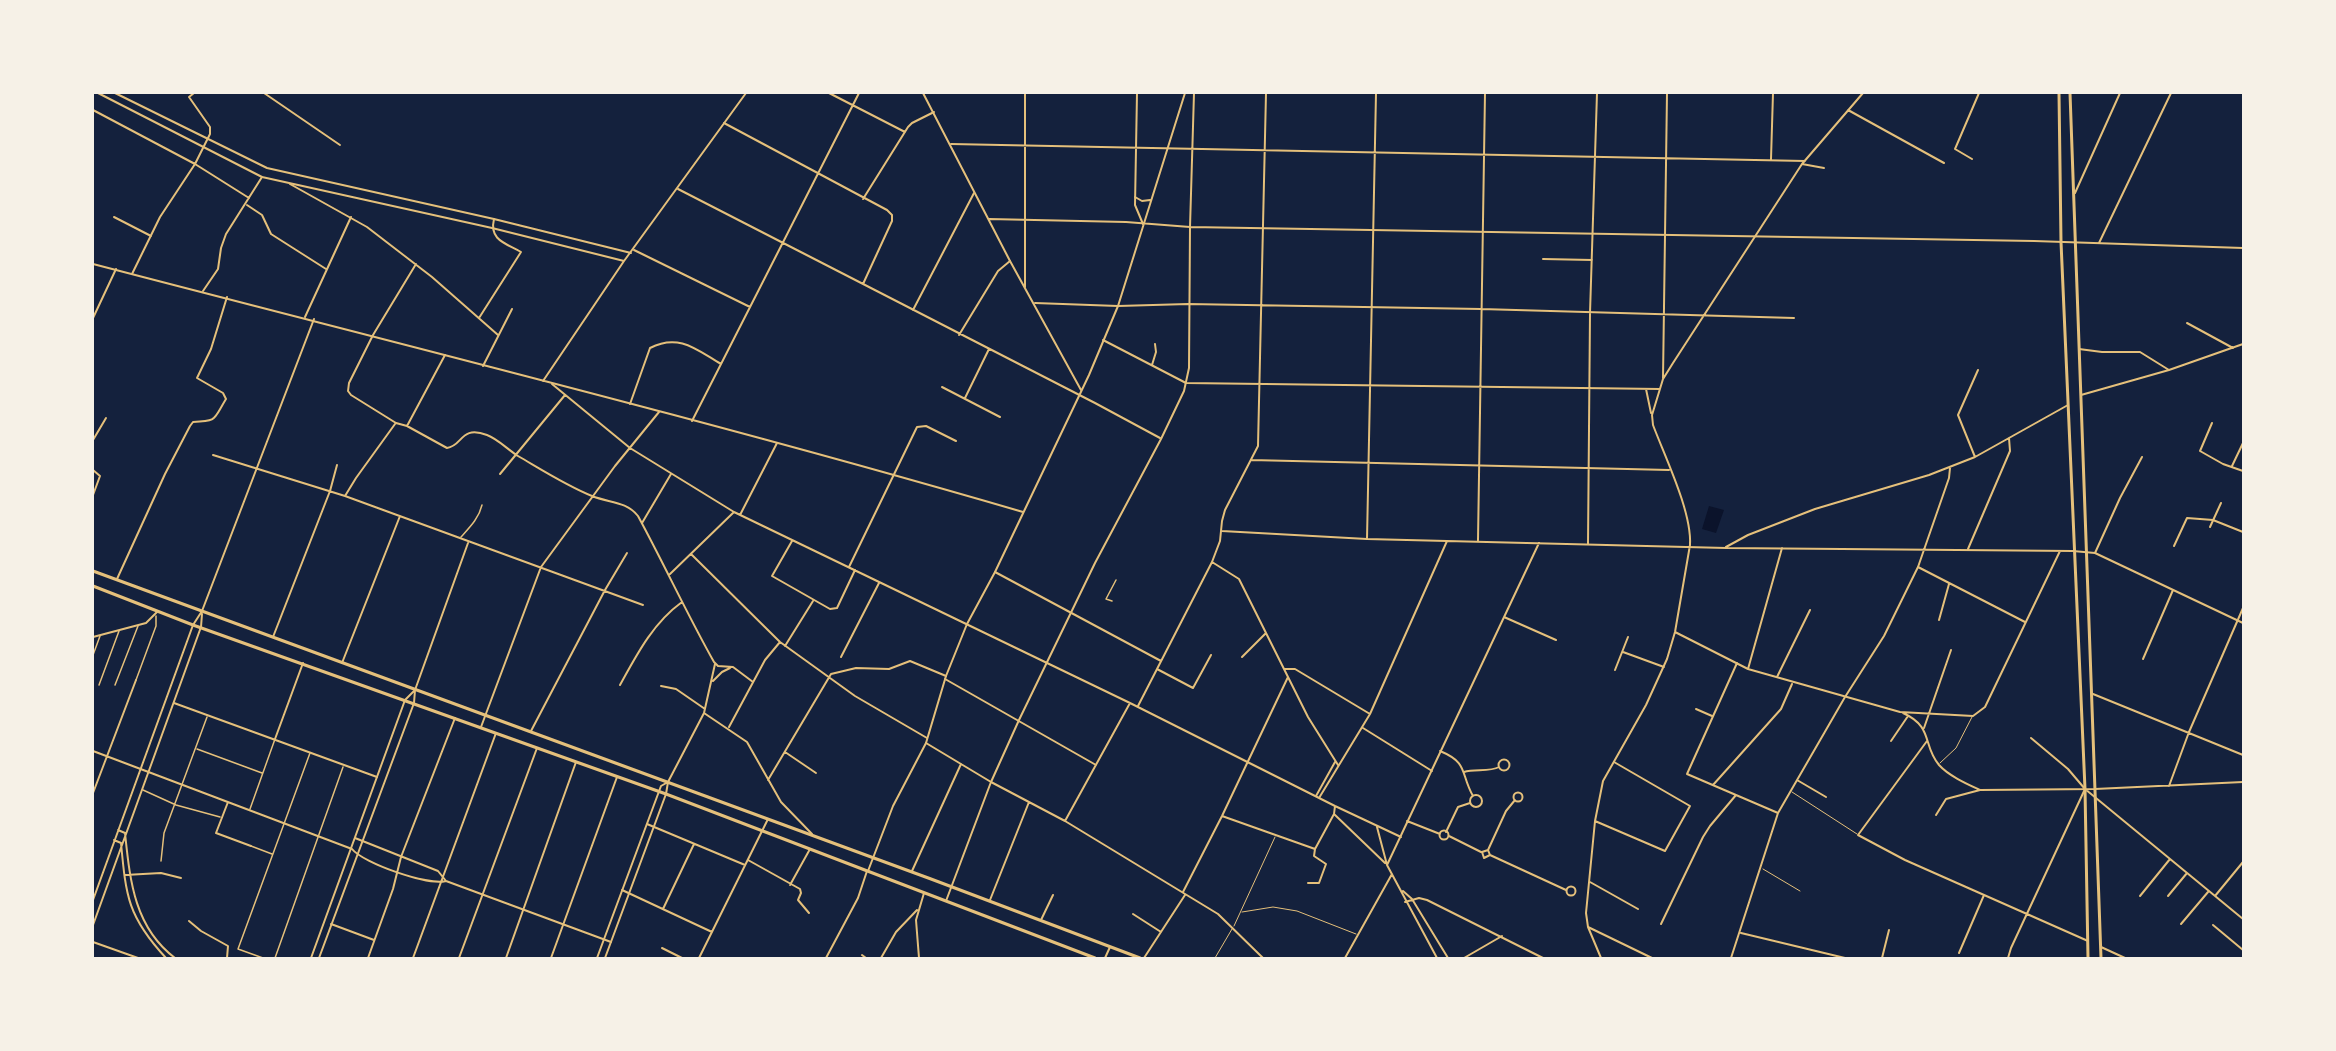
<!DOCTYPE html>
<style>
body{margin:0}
#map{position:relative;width:2336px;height:1051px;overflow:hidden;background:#14213d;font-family:"Archivo Narrow",sans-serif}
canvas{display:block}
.frame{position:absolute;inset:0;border:94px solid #f6f1e7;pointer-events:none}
</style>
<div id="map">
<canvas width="2336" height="1051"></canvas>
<div class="frame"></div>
</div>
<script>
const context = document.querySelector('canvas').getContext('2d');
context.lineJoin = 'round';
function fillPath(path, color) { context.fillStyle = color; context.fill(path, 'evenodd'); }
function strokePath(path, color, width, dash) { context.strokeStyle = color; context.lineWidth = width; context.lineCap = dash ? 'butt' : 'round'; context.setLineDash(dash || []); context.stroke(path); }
fillPath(new Path2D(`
 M1709,506L1724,510L1716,533L1702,529Z`), '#0b132b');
strokePath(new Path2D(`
 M1940,763L1956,748L1972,717
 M1792,792L1857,834
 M1763,869L1800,891
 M1242,912L1273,907L1297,911L1356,934
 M1234,926L1275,837
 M1215,958L1232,929`), '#e5c07b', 1);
strokePath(new Path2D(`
 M461,537C470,527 479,518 482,505
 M1112,601L1106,599L1116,580
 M93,655L100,636
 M136,680L156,626V616
 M99,685L119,631
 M115,685L138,626
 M197,749L262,773
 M143,790L176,805L220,817
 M250,809L275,739
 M251,846L272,854
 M161,861L164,833L207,717
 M263,958L238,949L310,753
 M275,958L343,767`), '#e5c07b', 1.5);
strokePath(new Path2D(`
 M264,93L340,145
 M829,93L905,132
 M1025,93V287
 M1137,93L1135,205L1143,224
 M93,110L195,164L249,198
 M1848,110L1944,163
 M724,123L887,210L892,215V221L863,284
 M951,144L1805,161
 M1771,159L1773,93
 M1972,159L1955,149L1979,93
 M1802,164L1824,168
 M290,184L367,227L432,277L498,335
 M678,189L1095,403L1160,438
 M2075,193L2120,93
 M863,199L908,127L912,123L934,112
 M247,205L262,215L271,234L326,269
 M114,217L151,236
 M1190,227L1194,93
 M2099,243L2171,93
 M634,250L750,307
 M1543,259L1592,260
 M416,264L373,335L349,383L348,391L351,395L396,423L407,426L447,448C463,446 460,425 487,435C498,439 508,450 518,456C542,470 567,486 592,496C609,503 626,501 638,516C664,564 687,614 714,662L718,666L733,667L753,682
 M132,274L160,217L195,164L210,134V127L189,97L194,93
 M203,291L218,269L221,248L226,234L262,177
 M1035,303L1118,306L1188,304L1481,309L1794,318
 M913,310L974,193
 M305,317L351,217
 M93,318L116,269
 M479,318L521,252C505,243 489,240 494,219
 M2187,323L2233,348
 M959,335L998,271L1010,261
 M1103,340L1186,383L1660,389
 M2079,349L2102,352H2140L2169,370
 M1152,365L1156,352L1155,344
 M483,366L512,309
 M1663,378L1667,93
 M552,384L630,448L734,512L1130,703L1335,806L1401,837
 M942,387L1000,417
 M1646,389L1651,413
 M2081,395L2169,370L2243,344
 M965,398L989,349
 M630,404L650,348C679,333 697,350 721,364
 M692,421L859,93
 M2212,423L2200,451L2223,464L2243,471
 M407,426L445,355
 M93,440L106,418
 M213,455L345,496L643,605
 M1975,457L1958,415L1978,370
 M1251,460L1669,470
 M2232,466L2243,443
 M93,470L100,476L93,495
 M500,474L565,395
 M345,496L356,478L395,424
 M740,515L777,443
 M642,523L671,474
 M2210,527L2221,503
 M1222,531L1367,539L1726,548L2073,551
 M1367,539L1376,93
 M1478,540L1485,93
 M792,541L772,576L830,609L837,608L855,570
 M1588,544L1590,313L1597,93
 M2174,546L2187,518L2213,520L2243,532
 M1726,547L1748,535L1815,509L1929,475L1975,457L2068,405
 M1968,549L2010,451L2009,438
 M2095,553L2120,498L2142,457
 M691,554L780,642L855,696L927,738
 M1212,562L1239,579L1308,717L1338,765
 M849,567L917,427L926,426L956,441
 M1918,567L2025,622
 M995,572L1161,661
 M670,574L734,512
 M117,579L165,474L190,426L193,422C218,421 213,420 226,399L223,393L197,378L211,349L227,297
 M1504,617L1556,640
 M1939,620L1949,584
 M1675,632L1748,669L1900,712L1973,716L1985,707L2060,551
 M93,637L146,623L158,611
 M273,637L330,491L337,465
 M785,646L813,601
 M1623,652L1664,667
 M841,657L879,583
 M1242,657L1266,633
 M2143,659L2173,590
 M342,663L400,516
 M1737,663L1687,774L1778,813
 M1157,669L1193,688L1211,655
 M1284,669H1295L1370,714
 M1748,669L1782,548
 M1615,670L1628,637
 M1777,677L1810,610
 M945,679L1096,765
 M713,681L722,672L730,668
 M620,685C637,654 653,623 682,602
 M661,686L676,689L705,709
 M415,690L468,543
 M2093,694L2243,755
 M174,703L377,777
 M1138,706L1212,562L1220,541L1222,521L1225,510L1258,446L1266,93
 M1696,709L1712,716
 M704,713L747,742L781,802L812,834
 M1903,713C1934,727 1922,745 1939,765C1949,776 1967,784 1980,790L2095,789L2243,782
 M481,727L541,567L615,466L659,412
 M729,727L765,660L780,642
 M1363,728L1432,771
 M1924,728L1951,650
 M531,731L605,590L627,553
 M2031,738L2068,769L2085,789L2243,919
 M275,739L303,663
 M1891,741L1908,716
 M1927,741L1858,835L1905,860L2088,941
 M926,743L991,782L1065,821L1218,914L1263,958
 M93,751L352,849C363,863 428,886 446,881
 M1440,751C1469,763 1460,773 1473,796
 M785,752L816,773
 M1498.5 765a5.5 5.5 0 1 1 11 0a5.5 5.5 0 1 1-11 0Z
 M1464,772C1475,769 1490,772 1499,767
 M768,780L831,674L856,668L889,669L910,661L946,676
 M1797,780L1826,797
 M668,782L704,713L715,664
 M1713,785L1781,709L1792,684
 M2169,786L2189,732L2243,608
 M1513.5 797a4.5 4.5 0 1 1 9 0a4.5 4.5 0 1 1-9 0Z
 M93,793L136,680
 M1470 801a6 6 0 1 1 12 0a6 6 0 1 1-12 0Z
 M1316,796L1335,762
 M1319,798L1370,714L1447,541
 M228,802L216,833L251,846
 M1334,814L1385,863
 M1936,815L1946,799L1980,790
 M1222,816L1315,849
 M1065,821L1130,703
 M1407,821L1440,834
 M1595,821L1665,851L1690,806L1614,762
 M647,824L745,865
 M1377,827L1387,865L1437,958
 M118,830L125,833C130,880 134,927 175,958
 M1439.5 835a4.5 4.5 0 1 1 9 0a4.5 4.5 0 1 1-9 0Z
 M1446,832L1458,807L1470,803
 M1449,836L1481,852
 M355,838L438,871L446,881L611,942
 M114,840L121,843C126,897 128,917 166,958
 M1315,849L1334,814L1335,806
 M1488,850L1506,811L1515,800
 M1490,855L1484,858L1482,852L1488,850L1490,855L1566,890
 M748,860L800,889L801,893L798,900L809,913
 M1387,865L1539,543
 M912,871L961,764
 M125,875L161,873L181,878
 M1590,882L1638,909
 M1308,883H1319L1326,864L1314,856L1315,849
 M790,885L810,849
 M1566.5 891a4.5 4.5 0 1 1 9 0a4.5 4.5 0 1 1-9 0Z
 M622,890L712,932
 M1403,891L1412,899L1448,958
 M1183,892L1222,816L1288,677
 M2140,896L2170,859
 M2168,896L2187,873
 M2215,896L2243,862
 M93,900L193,625L202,611L314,319
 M990,900L1029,802
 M1405,902L1419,898L1427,900L1543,958
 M663,909L694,844
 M1133,914L1161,932
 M1041,920L1053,895
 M189,921L201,931L228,946L227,958
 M331,924L374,940
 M1661,924L1703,837L1710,826L1736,795
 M2181,924L2208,892
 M93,925L201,627L202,614
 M2213,925L2243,950
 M1588,927L1652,958
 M1741,933L1845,958
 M93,942L138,958
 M2101,947L2125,958
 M662,948L682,958
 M1959,953L1984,895
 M862,955L866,958
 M368,958L393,889L401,857L455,718
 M413,958L496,733
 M459,958L537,748
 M506,958L576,762
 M551,958L617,777
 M699,958L768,819
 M826,958L858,898L867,871
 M881,958L896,932L917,910
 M919,958L916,920L924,893
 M1105,958L1110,947
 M1144,958L1185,895
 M1345,958L1392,874
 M1464,958L1502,936
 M1601,958L1588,927L1586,913L1595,821L1603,781L1646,705L1667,659L1675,632L1690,545C1692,512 1665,457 1653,425L1652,415L1663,379L1673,363L1802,164L1863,93
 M1731,958L1778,813L1845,697L1884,636L1918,567L1949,478L1950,468
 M1882,958L1889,930
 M2008,958L2011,948L2085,789`), '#e5c07b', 2);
strokePath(new Path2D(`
 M98,93L262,177L492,228L624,261
 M115,93L267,168L494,219L631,253
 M923,93L1010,261L1081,390
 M1135,197L1142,201L1150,200
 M989,219L1126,222L1190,227L2034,241L2243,248
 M93,264C403,345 715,422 1023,512
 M543,381L624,261L746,93
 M2073,551L2095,553L2243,623
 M868,871L893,806L926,743L946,676L967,624L995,572L1089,375L1118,306L1185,93
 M946,901L991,782L1019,720L1095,563L1161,439L1184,391L1189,368L1190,227
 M311,958L405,700L415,690
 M319,958L414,703L415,690
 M597,958L661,786L668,782
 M605,958L666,794L668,782`), '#e5c07b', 2);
strokePath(new Path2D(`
 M2059,93L2061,242L2085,789L2088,958
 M2070,93L2101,958
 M93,571L931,879L1140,958
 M93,586L193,625L666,794L1095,958`), '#e5c07b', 3);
</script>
